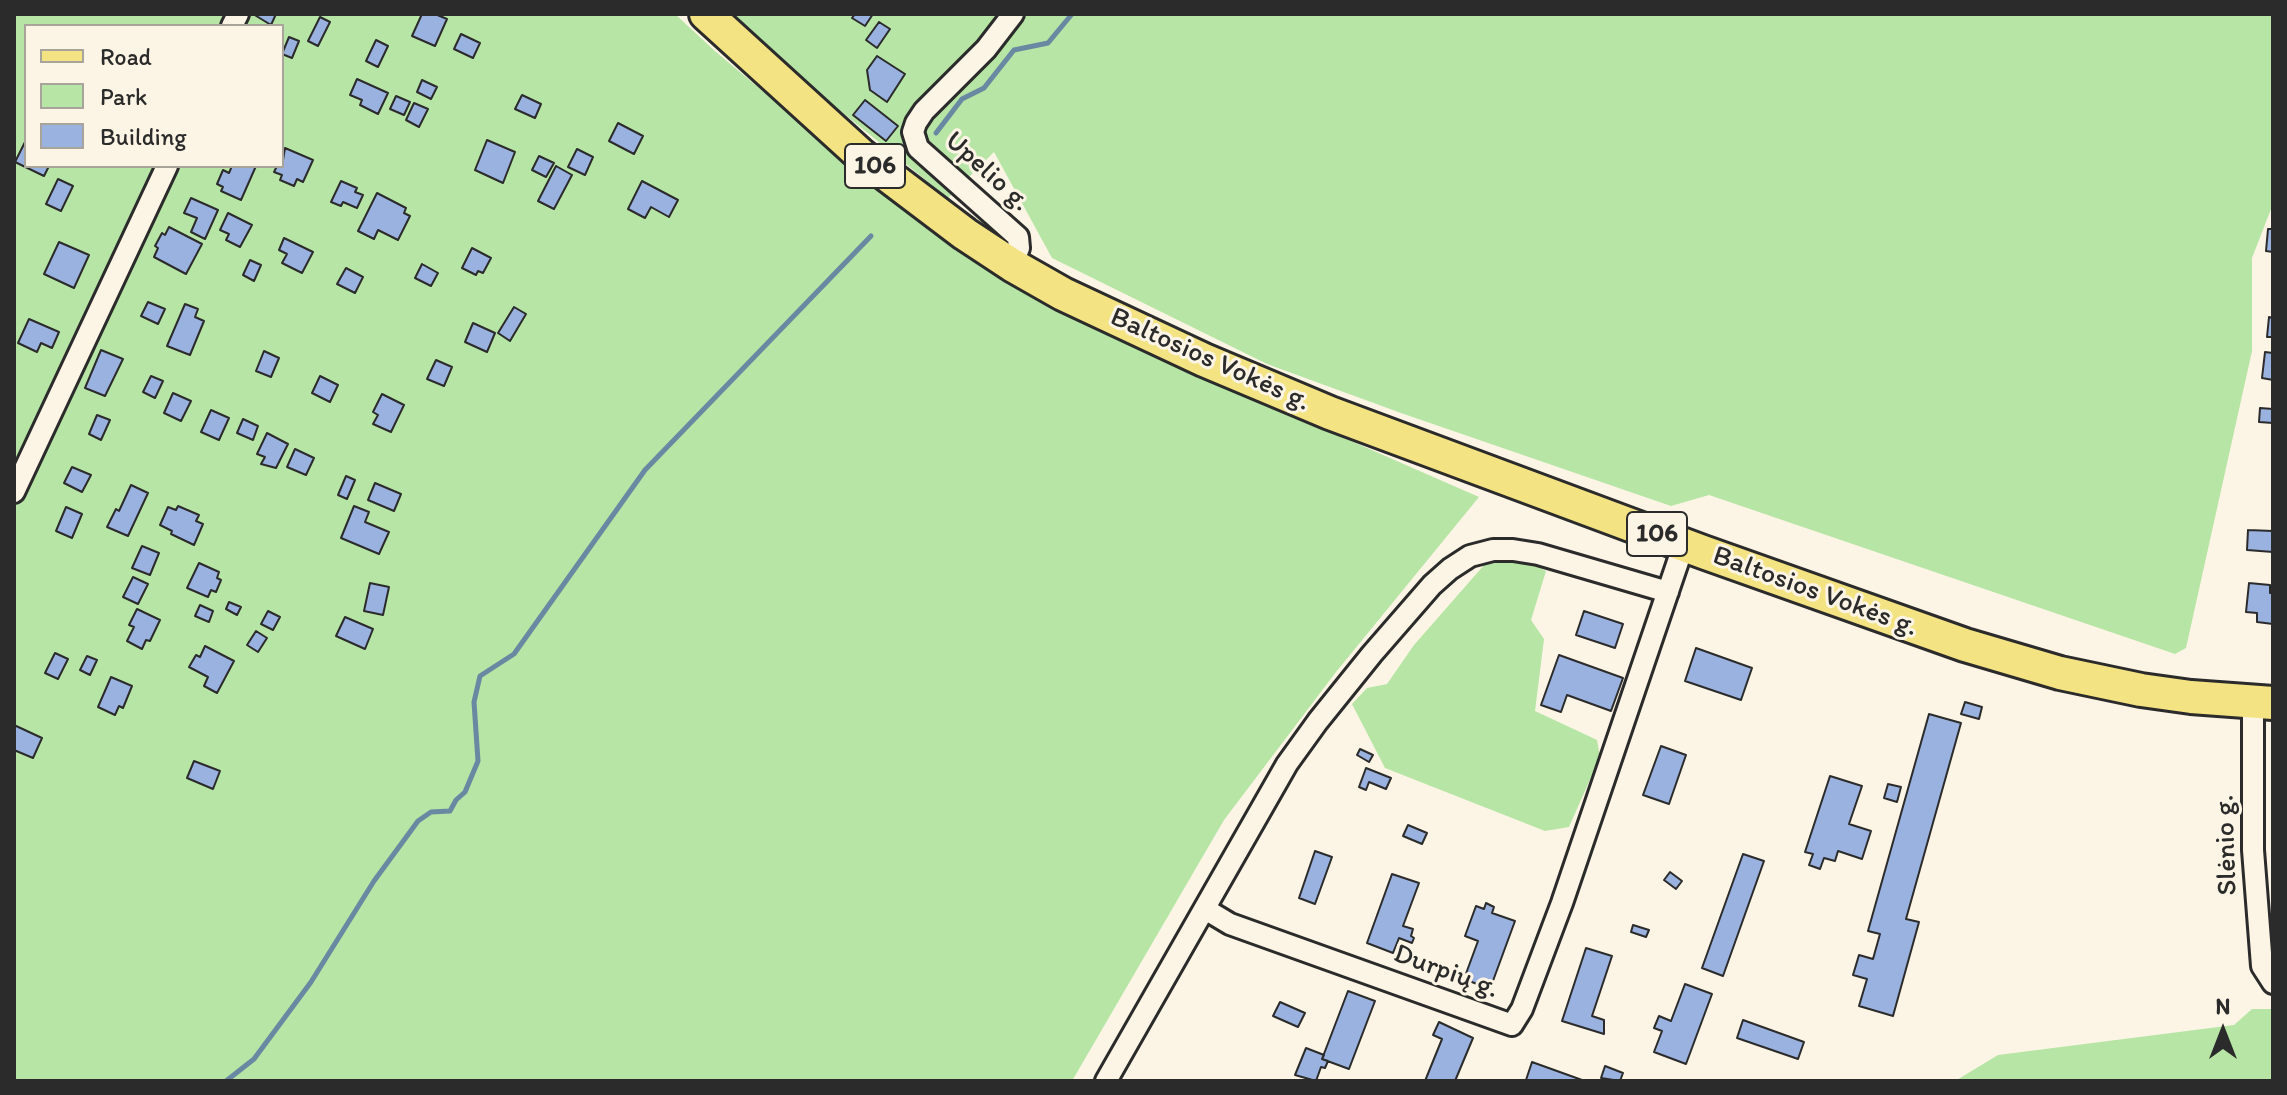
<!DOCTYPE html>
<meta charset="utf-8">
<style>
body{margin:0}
#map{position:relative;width:2287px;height:1095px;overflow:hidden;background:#fcf5e5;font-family:Itim,sans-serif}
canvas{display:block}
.frame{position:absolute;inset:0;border:16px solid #2b2b2b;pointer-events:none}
.legend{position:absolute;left:24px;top:24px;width:260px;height:144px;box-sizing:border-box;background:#fcf5e5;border:2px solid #a8a49b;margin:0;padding:10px 14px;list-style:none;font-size:24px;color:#2b2b2b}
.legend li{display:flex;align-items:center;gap:16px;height:40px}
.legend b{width:40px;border:2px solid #a8a49b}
.north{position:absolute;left:2183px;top:991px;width:80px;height:80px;-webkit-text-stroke:6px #fcf5e5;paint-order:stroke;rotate:0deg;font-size:22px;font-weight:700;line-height:32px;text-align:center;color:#2b2b2b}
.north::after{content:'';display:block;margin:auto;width:28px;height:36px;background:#2b2b2b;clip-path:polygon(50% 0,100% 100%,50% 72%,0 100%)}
</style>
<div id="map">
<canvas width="2287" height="1095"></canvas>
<div class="frame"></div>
<ul class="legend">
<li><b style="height:10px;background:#f4e382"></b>Road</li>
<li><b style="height:22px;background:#b6e5a5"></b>Park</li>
<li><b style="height:22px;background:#9ab2df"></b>Building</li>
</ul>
<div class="north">N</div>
</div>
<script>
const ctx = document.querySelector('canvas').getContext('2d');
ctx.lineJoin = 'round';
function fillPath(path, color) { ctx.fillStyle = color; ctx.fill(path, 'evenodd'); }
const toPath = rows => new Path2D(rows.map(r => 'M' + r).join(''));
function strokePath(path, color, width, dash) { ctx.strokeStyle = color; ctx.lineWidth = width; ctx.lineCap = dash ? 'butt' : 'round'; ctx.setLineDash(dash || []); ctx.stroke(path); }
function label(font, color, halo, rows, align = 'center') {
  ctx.font = font + ' Itim,sans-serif'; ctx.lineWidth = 6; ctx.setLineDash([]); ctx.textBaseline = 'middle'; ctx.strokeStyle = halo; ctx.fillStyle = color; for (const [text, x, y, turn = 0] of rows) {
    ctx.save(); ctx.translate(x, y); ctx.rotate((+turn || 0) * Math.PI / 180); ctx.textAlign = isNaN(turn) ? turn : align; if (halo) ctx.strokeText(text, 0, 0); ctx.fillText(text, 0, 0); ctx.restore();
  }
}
fillPath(toPath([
 [14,14,675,14,716,52,907,212,967,253,1164,359,1479,497,1336,672,1224,820,1072,1081,14,1081],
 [26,26,282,26,282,166,26,166],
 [734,14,2273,14,2273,204,2252,258,2252,351,2186,648,2175,654,1709,495,1671,506,1401,413,1267,364,1052,258,994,152,948,198,833,105],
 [1524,560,1546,571,1531,620,1544,639,1535,711,1597,740,1600,757,1569,827,1545,831,1385,768,1352,704,1367,688,1387,684,1414,645,1485,564],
 [2252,1009,2273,1009,2273,1081,1955,1081,1998,1055,2234,1025]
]), '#b6e5a5');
strokePath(toPath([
 [936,133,962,99,984,88,1014,50,1048,43,1072,14],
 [226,1081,254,1059,311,982,374,881,418,821,431,812,450,811,456,800,465,792,478,761,474,702,480,676,514,654,645,470,871,236]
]), '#6988a1', 5);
const building = toPath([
 [253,14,276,14,271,25,253,14],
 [422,14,435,14,447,19,435,46,412,36,422,14],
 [855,14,873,14,865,26,852,18,855,14],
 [320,17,330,22,318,46,308,41,320,17],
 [879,22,890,29,877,48,866,40,879,22],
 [461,34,480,43,473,58,454,49,461,34],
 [289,37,299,41,292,58,282,54,289,37],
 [376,40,388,46,378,67,366,61,376,40],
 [877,56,905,74,887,102,870,90,867,70,877,56],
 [357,79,388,93,378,114,360,105,362,100,350,95,357,79],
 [422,80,437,87,431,99,417,92,422,80],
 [522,95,541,104,535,118,515,109,522,95],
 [396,96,410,102,404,115,390,109,396,96],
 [865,100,898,126,886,141,853,115,865,100],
 [414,103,428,109,419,127,406,120,414,103],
 [618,123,643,136,634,154,609,141,618,123],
 [26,140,26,166,49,166,44,176,15,162,26,140],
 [487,140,515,152,503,183,475,170,487,140],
 [285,148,313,160,303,182,297,179,294,186,280,180,282,175,274,172,277,166,282,166,285,148],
 [577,149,593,157,585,175,568,167,577,149],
 [539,156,554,163,546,177,532,170,539,156],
 [232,166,256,166,241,200,221,191,223,187,217,184,223,170,229,173,232,166],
 [556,166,572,175,554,209,538,201,556,166],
 [58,179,73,186,61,211,46,204,58,179],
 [341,181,357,188,355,192,363,195,357,208,343,202,341,206,331,202,341,181],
 [642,181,678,200,669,217,651,207,645,218,628,209,642,181],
 [377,193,406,208,404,213,410,216,398,240,378,230,374,239,358,231,377,193],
 [191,198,218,210,205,239,191,232,197,218,184,213,191,198],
 [228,213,252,225,240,247,226,240,229,234,220,230,228,213],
 [169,227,202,244,186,274,154,257,158,248,155,246,162,233,165,235,169,227],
 [2268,229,2273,229,2273,252,2266,251,2268,229],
 [284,238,313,252,302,273,282,263,287,254,279,250,284,238],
 [59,242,89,255,74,288,44,274,59,242],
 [472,248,491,258,483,273,478,271,476,275,462,268,472,248],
 [250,260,261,265,254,281,243,275,250,260],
 [422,264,438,273,431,286,415,278,422,264],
 [346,268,363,277,355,293,337,284,346,268],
 [148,302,165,309,158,324,141,316,148,302],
 [185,304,198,309,195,317,204,321,190,355,167,346,185,304],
 [514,307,526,314,510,341,498,333,514,307],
 [2269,317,2273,318,2273,337,2267,337,2269,317],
 [29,319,59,332,52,348,41,343,37,352,18,343,29,319],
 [473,323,495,333,487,352,465,342,473,323],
 [101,350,123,359,105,396,85,388,101,350],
 [264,351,279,358,271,377,256,371,264,351],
 [2265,352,2273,353,2273,380,2262,378,2265,352],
 [436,360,452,367,444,386,427,379,436,360],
 [151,376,163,381,155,398,143,392,151,376],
 [320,376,338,385,330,402,312,393,320,376],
 [173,393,191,401,181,421,164,413,173,393],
 [382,394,404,405,391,432,373,424,378,415,373,412,382,394],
 [2260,408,2273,409,2273,423,2259,422,2260,408],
 [211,410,229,418,219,440,201,432,211,410],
 [97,415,110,420,101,440,89,434,97,415],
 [243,419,258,426,253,440,237,433,243,419],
 [267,433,288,444,276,468,261,464,265,457,257,454,267,433],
 [295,449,314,458,306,475,287,467,295,449],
 [72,467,91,475,82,492,64,483,72,467],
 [346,476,355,480,347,499,338,495,346,476],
 [375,483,401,494,394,511,368,500,375,483],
 [131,485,148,493,128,536,107,527,116,509,119,511,131,485],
 [178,506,199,515,196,521,203,524,194,545,171,534,172,531,160,525,168,507,176,510,178,506],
 [354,506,369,512,365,522,389,532,379,554,341,538,354,506],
 [66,507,82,514,72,538,56,531,66,507],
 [2248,530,2273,531,2273,552,2247,550,2248,530],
 [142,546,159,553,150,575,132,568,142,546],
 [199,563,219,572,217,578,221,580,216,592,211,590,208,597,187,588,199,563],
 [133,577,148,584,138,604,123,597,133,577],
 [370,583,389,587,383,615,364,611,370,583],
 [2249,583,2270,585,2270,593,2273,593,2273,624,2257,622,2257,613,2246,612,2249,583],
 [229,602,241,607,237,615,226,609,229,602],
 [200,605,213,611,209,622,195,616,200,605],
 [137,609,160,620,150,641,146,640,142,649,127,641,134,627,129,625,137,609],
 [268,611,280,617,273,630,261,624,268,611],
 [1584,611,1623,624,1615,648,1576,635,1584,611],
 [345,617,373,629,365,649,336,636,345,617],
 [256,631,267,638,258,652,247,645,256,631],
 [205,646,234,661,217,693,204,686,208,677,189,667,196,655,200,657,205,646],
 [1696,648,1752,668,1741,700,1685,681,1696,648],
 [55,653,68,659,58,679,45,673,55,653],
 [1559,655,1623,678,1611,711,1567,695,1561,712,1541,705,1559,655],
 [87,656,97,660,90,675,80,670,87,656],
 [111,677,132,686,123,708,119,706,115,715,98,707,111,677],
 [1965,702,1982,707,1979,719,1961,714,1965,702],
 [1929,714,1961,723,1906,919,1919,922,1893,1016,1859,1006,1867,979,1853,975,1859,955,1873,959,1880,934,1868,931,1929,714],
 [14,725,42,738,33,758,14,750,14,725],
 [1661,746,1686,755,1669,804,1643,795,1661,746],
 [1360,749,1373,755,1369,762,1357,755,1360,749],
 [194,761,220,771,213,789,187,778,194,761],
 [1366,768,1391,778,1386,789,1369,782,1366,790,1359,787,1366,768],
 [1830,776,1862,786,1849,824,1871,831,1862,859,1838,851,1835,861,1824,858,1820,869,1809,865,1813,854,1805,852,1830,776],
 [1888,784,1901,787,1897,802,1884,798,1888,784],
 [1408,825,1427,833,1422,844,1403,836,1408,825],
 [1315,851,1332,857,1315,904,1299,898,1315,851],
 [1743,854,1764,861,1723,976,1702,968,1743,854],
 [1670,872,1682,881,1676,889,1664,880,1670,872],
 [1392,874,1419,883,1403,926,1413,929,1411,936,1414,938,1412,943,1399,938,1393,953,1367,943,1392,874],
 [1486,903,1494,907,1492,913,1515,921,1490,989,1464,979,1478,941,1465,936,1476,906,1484,909,1486,903],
 [1633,925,1649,930,1646,937,1631,932,1633,925],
 [1586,948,1612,956,1592,1016,1604,1020,1604,1034,1562,1021,1586,948],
 [1685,984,1712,994,1686,1064,1654,1052,1662,1031,1654,1028,1659,1016,1671,1021,1685,984],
 [1348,991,1375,1001,1349,1069,1322,1059,1348,991],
 [1280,1002,1305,1013,1298,1027,1273,1016,1280,1002],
 [1743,1020,1804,1042,1798,1059,1737,1038,1743,1020],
 [1439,1022,1473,1038,1455,1081,1425,1081,1442,1039,1433,1035,1439,1022],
 [1306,1048,1324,1055,1322,1059,1328,1061,1325,1068,1321,1067,1316,1081,1295,1075,1306,1048],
 [1532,1062,1582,1080,1582,1081,1526,1080,1532,1062],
 [1605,1066,1623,1073,1620,1081,1601,1078,1605,1066]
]);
fillPath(building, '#9ab2df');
strokePath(building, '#2b2b2b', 2);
const street = toPath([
 [232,26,238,14],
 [1012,265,1019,248,1018,237,918,148,913,132,916,123,924,111,986,49,1013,14],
 [14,492,167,166],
 [2253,702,2253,850,2262,966,2273,983],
 [1205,909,1230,924,1512,1025,1522,1009,1562,903,1684,544],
 [1106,1081,1287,764,1318,721,1372,654,1432,585,1450,569,1470,556,1493,550,1513,550,1538,554,1668,592]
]);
const primary = toPath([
 [706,14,862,156,965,234,1012,265,1063,294,1204,360,1330,413,1703,552,1965,645,2060,673,2141,690,2191,697,2273,703]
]);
strokePath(street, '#2b2b2b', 26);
strokePath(primary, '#2b2b2b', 38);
strokePath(street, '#fcf5e5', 20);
strokePath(primary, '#f4e382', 32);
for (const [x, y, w] of [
 [875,166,60],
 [1657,534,60]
]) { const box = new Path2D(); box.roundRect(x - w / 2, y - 22, w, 44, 6); ctx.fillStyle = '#fcf5e5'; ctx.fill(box); strokePath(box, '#2b2b2b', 2); }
label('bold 26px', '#2b2b2b', null, [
 ["106",875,166],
 ["106",1657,534]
]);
label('28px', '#2b2b2b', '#fcf5e5', [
 ["Upelio g.",987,172,42],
 ["Baltosios Vokės g.",1210,360,24],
 ["Baltosios Vokės g.",1815,592,20],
 ["Slėnio g.",2227,845,-92],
 ["Durpių g.",1446,972,20]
]);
</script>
